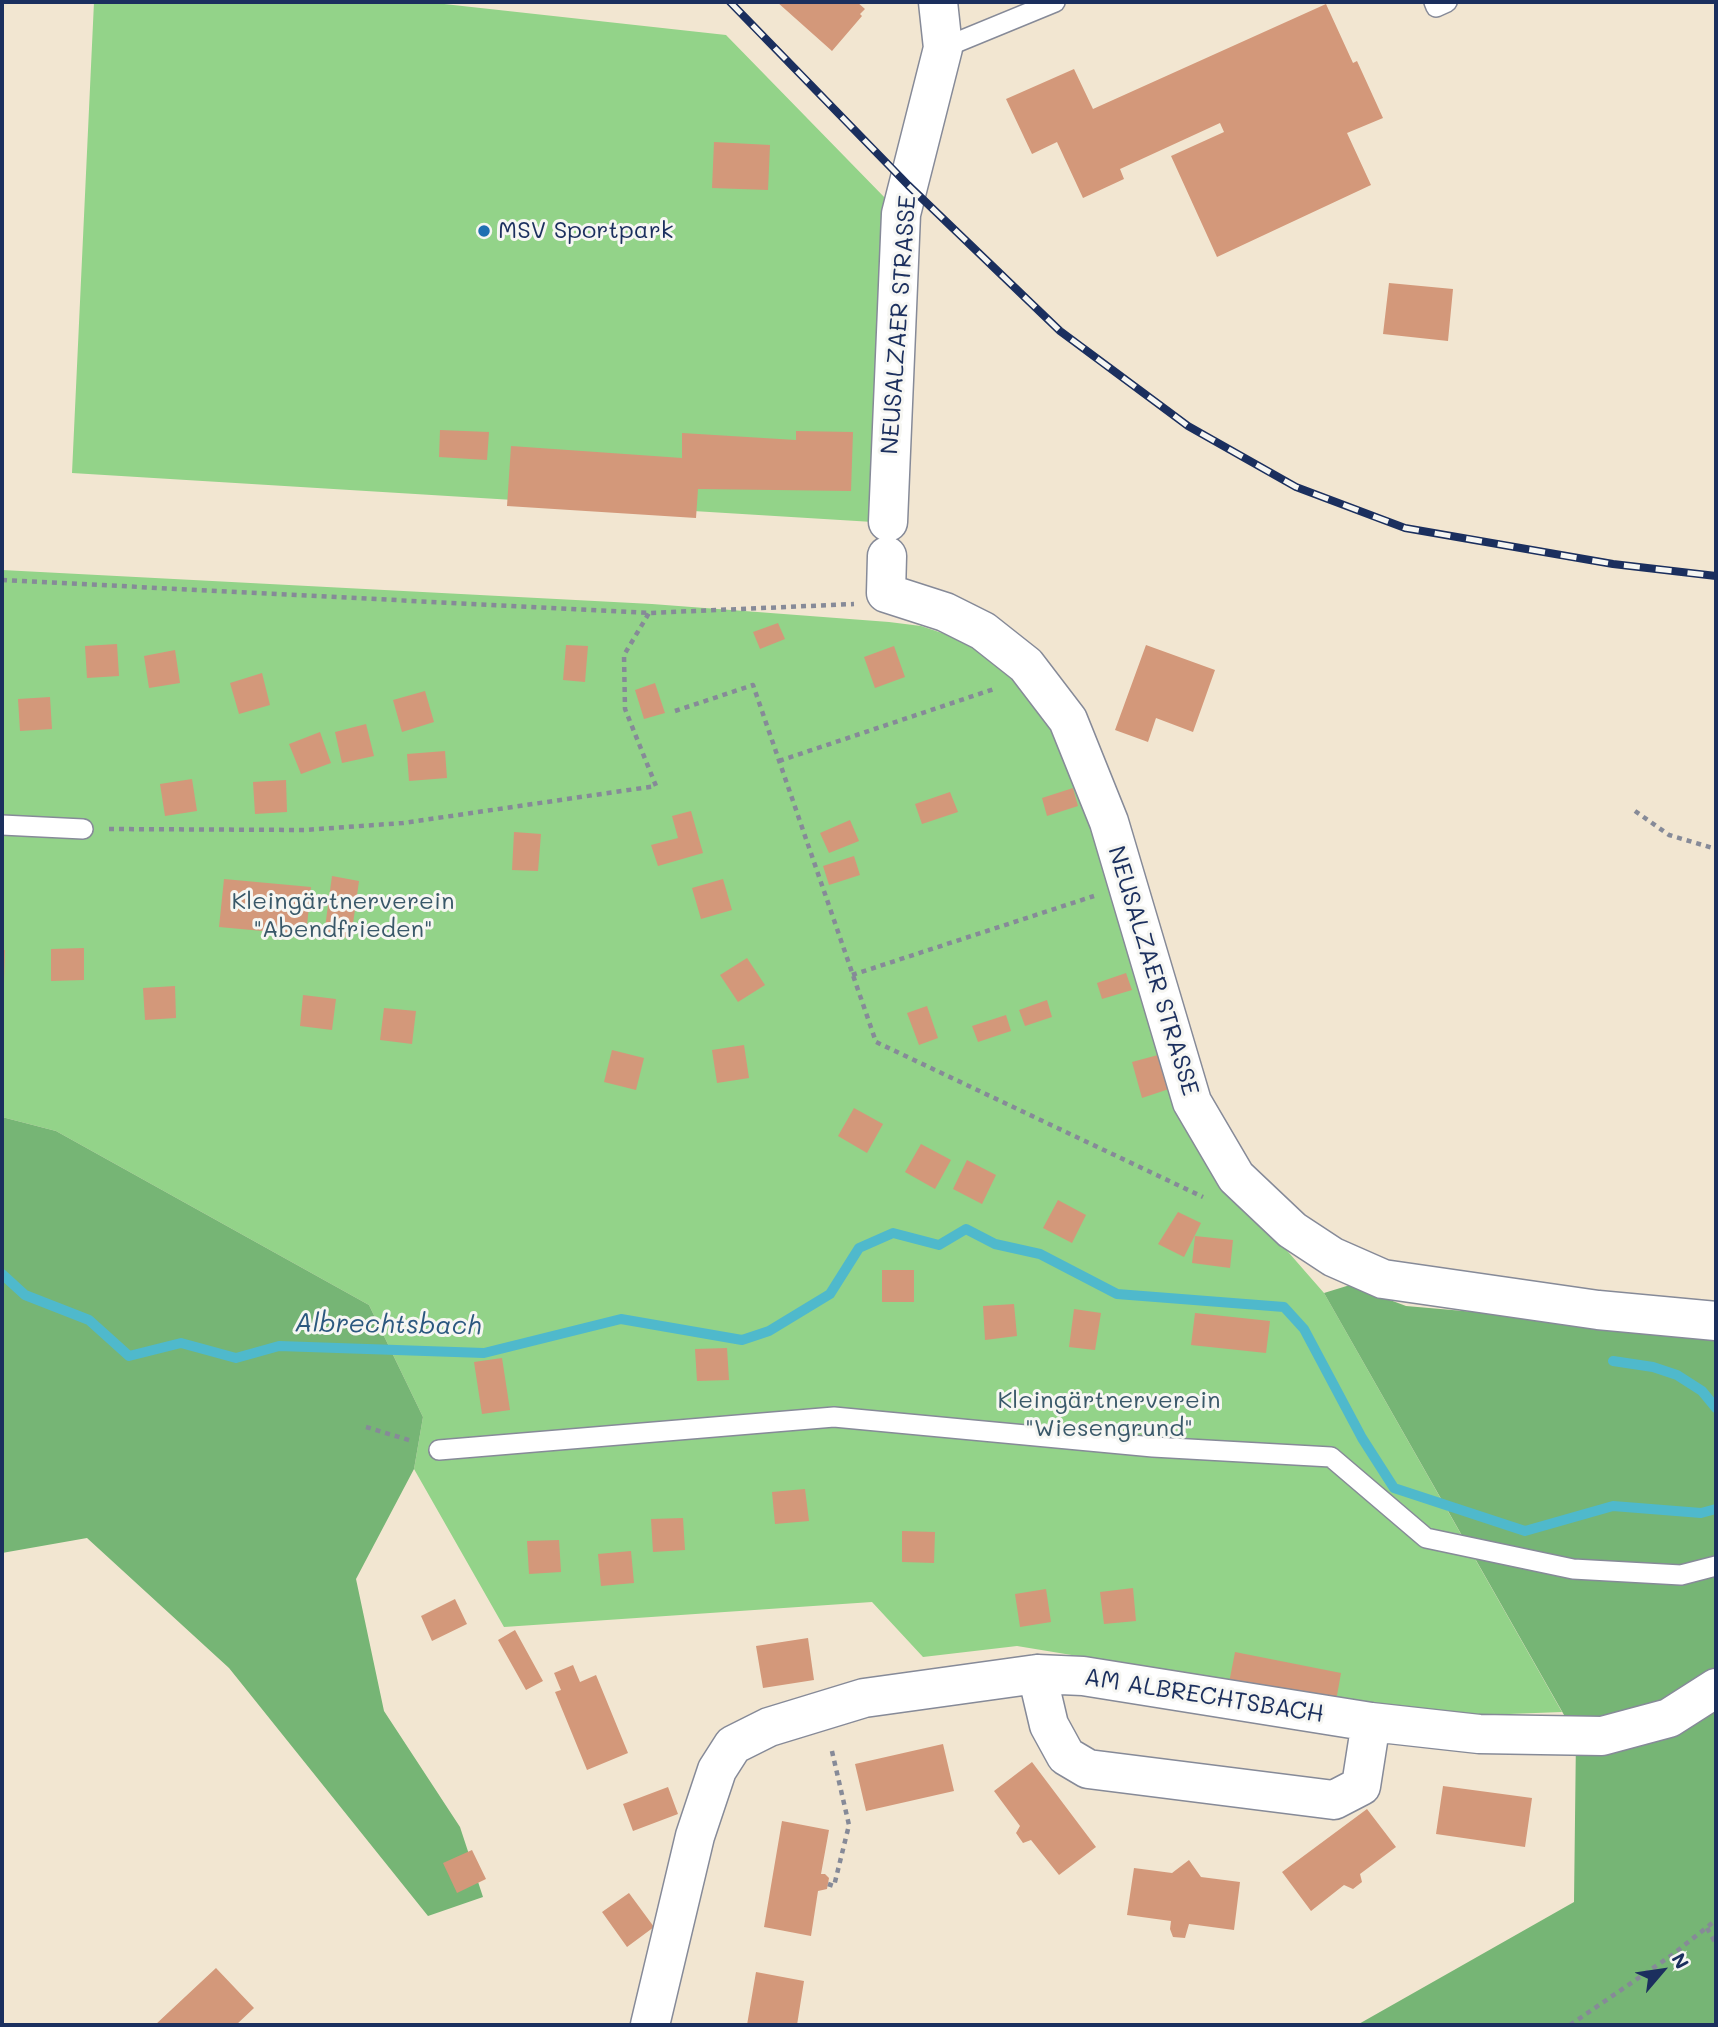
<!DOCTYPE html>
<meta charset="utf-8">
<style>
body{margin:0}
#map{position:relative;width:1718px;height:2027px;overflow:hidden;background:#f2e6d1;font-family:Mali,sans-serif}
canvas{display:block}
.frame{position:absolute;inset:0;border:4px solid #1b2f5e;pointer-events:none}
.north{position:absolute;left:1627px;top:1936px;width:70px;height:70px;-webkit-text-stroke:5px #f6f6f2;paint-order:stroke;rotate:61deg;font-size:19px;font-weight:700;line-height:28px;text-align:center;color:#1b2f5e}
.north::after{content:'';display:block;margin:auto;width:24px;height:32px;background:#1b2f5e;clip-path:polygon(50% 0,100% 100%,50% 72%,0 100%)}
</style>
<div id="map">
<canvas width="1718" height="2027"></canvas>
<div class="frame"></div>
<div class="north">N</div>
</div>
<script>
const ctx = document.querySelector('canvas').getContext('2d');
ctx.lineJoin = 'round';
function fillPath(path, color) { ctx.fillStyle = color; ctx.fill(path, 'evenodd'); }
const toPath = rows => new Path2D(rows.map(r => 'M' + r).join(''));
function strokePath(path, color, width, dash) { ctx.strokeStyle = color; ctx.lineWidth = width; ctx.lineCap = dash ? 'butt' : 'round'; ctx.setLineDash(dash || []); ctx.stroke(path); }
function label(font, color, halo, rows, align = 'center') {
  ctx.font = font + ' Mali,sans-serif'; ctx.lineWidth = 6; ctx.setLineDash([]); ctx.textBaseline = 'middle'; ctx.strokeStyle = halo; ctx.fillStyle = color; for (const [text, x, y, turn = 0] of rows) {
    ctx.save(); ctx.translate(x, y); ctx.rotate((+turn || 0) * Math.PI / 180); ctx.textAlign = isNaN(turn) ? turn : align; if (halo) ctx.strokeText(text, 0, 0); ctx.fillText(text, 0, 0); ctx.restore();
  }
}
fillPath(toPath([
 [94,2,426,2,726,35,887,200,873,522,72,473],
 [2,570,652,604,889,622,921,626,960,639,998,665,1030,692,1056,726,1227,1182,1324,1293,1562,1712,1483,1715,1369,1704,1017,1646,923,1657,872,1602,504,1627,414,1469,423,1417,369,1305,56,1131,2,1117]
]), '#93d389');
fillPath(toPath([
 [2,1117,56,1131,369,1305,423,1417,414,1469,356,1579,384,1711,460,1827,483,1897,428,1916,229,1668,87,1538,2,1553],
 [1350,1285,1406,1306,1716,1333,1716,2025,1357,2025,1574,1902,1576,1736,1324,1293]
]), '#76b575');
strokePath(toPath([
 [2,1274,25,1295,89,1320,129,1356,181,1343,236,1358,279,1346,484,1353,621,1319,742,1340,769,1331,830,1294,859,1248,893,1233,939,1245,966,1229,995,1244,1040,1254,1117,1294,1284,1307,1304,1329,1362,1438,1394,1488,1525,1531,1613,1506,1701,1513,1716,1509],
 [1613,1361,1653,1367,1677,1375,1702,1391,1716,1408]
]), '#4fb9cc', 10);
fillPath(toPath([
 [777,2,857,2,865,9,860,14,862,16,832,51],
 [1326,4,1353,63,1357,61,1383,118,1347,133,1371,185,1217,257,1171,156,1224,132,1220,123,1120,169,1124,179,1083,198,1057,142,1032,154,1006,99,1074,69,1093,109],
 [714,142,770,145,768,190,712,188],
 [1389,283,1453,289,1448,341,1383,334],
 [440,430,489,432,487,460,439,457],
 [796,431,853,432,851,491,698,489,696,518,507,506,511,446,682,458,682,433,796,440],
 [778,623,785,639,760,649,753,632],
 [117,644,119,676,87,678,85,646],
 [566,645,588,646,585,682,563,680],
 [1146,645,1215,670,1193,732,1156,718,1148,742,1115,730],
 [894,646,905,677,875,688,864,657],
 [175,650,180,683,149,688,144,656],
 [262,673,270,705,239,714,230,683],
 [655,683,665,713,644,719,635,690],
 [425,691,434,722,402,732,393,700],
 [50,697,52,729,20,731,18,699],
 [366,724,374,756,342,763,335,732],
 [320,732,331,763,301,774,289,744],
 [445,751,447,778,409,781,407,754],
 [192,779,197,811,165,816,160,784],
 [286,780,287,812,255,814,253,782],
 [1073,788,1078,806,1047,816,1042,798],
 [950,792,958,812,922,824,915,804],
 [691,811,703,853,658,866,651,845,678,838,672,816],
 [850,820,859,841,829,853,820,833],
 [514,832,541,834,538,871,512,870],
 [854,856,860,875,829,885,823,866],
 [332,876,359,881,351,938,324,935],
 [224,879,311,887,306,935,219,927],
 [723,879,732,910,701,919,692,888],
 [84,948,84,980,51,981,51,949],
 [2,950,5,950,4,983,2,983],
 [747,958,765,985,738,1002,720,975],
 [1126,973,1132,990,1102,999,1097,983],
 [175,986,176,1018,145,1020,143,988],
 [303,995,336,999,332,1030,300,1026],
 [1047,1000,1052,1017,1025,1026,1019,1010],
 [927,1006,938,1038,919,1045,907,1013],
 [384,1008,416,1011,412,1044,380,1040],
 [1006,1015,1011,1031,978,1042,972,1026],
 [744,1045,749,1078,717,1083,712,1050],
 [612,1050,644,1058,636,1090,604,1082],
 [1158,1055,1169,1089,1142,1098,1132,1062],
 [854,1108,883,1124,867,1153,838,1136],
 [921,1144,951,1160,935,1189,905,1172],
 [967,1160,996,1175,982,1204,953,1189],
 [1058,1200,1086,1215,1072,1243,1043,1228],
 [1178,1212,1201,1223,1184,1257,1158,1244],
 [1195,1236,1233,1240,1230,1268,1192,1263],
 [882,1270,914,1270,914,1302,882,1302],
 [1014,1304,1017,1336,985,1340,983,1306],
 [1074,1309,1101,1313,1095,1350,1069,1347],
 [1195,1313,1270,1321,1266,1353,1191,1345],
 [727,1348,729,1380,697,1381,695,1349],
 [502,1358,510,1410,482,1414,474,1362],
 [805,1489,809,1521,775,1524,772,1492],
 [683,1518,685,1550,653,1552,651,1519],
 [902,1531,935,1532,934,1563,902,1562],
 [559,1540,561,1572,529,1574,527,1541],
 [631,1551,634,1583,601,1586,598,1554],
 [1133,1588,1136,1621,1104,1624,1100,1592],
 [1046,1589,1051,1622,1020,1627,1015,1594],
 [455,1599,467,1624,432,1641,421,1616],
 [515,1630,543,1681,526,1690,498,1640],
 [808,1638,814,1680,763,1688,756,1646],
 [1235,1652,1341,1673,1336,1701,1229,1683],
 [573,1665,580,1682,596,1675,628,1753,587,1770,555,1692,561,1690,554,1673],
 [943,1744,954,1791,866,1811,855,1764],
 [1032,1762,1096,1847,1059,1875,1031,1840,1023,1843,1016,1833,1020,1826,994,1791],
 [1443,1786,1532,1798,1525,1847,1436,1834],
 [668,1787,678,1814,633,1831,623,1804],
 [1367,1809,1396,1847,1360,1874,1362,1882,1353,1889,1344,1885,1311,1911,1282,1872],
 [782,1821,829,1830,821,1874,825,1874,829,1878,827,1889,818,1891,811,1936,764,1927],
 [472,1850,486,1879,457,1893,443,1863],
 [1189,1860,1201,1877,1240,1882,1234,1930,1189,1924,1185,1938,1173,1937,1170,1929,1171,1921,1127,1915,1134,1868,1172,1873],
 [629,1893,654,1927,627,1947,602,1912],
 [216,1968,254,2008,236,2025,155,2025],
 [756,1972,804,1981,797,2025,747,2025]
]), '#d3987a');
const lane = toPath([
 [1434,2,1436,7,1447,2],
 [943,48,1055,2],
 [2,825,83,829],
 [439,1450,834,1417,1153,1447,1331,1457,1426,1538,1573,1569,1681,1575,1716,1566]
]);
const street = toPath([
 [888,522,901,214,943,48,938,2],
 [887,556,886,593,945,612,983,631,1026,665,1068,720,1109,822,1192,1102,1236,1177,1292,1230,1333,1257,1383,1279,1598,1310,1716,1321],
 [1037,1674,1049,1725,1066,1756,1088,1769,1334,1800,1361,1786,1371,1722],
 [650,2025,695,1836,717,1770,733,1745,769,1727,864,1698,1037,1674,1083,1676,1371,1722,1479,1734,1602,1736,1669,1718,1716,1688]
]);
strokePath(lane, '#868a98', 22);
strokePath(street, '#868a98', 41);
strokePath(toPath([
 [2,580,649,613,854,604],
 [675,711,753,685,876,1042,1203,1197],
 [779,761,994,689],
 [1635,811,1669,835,1716,849],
 [109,829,304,830,403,823,656,786,625,709,624,655,649,613],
 [852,975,1094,896],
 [366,1427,412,1441],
 [828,1884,834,1886,849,1825,831,1747],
 [1707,1928,1716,1944],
 [1570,2025,1672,1955,1716,1920]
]), '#868a98', 4.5, [5, 5]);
strokePath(lane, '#fff', 19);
strokePath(street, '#fff', 38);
const rail = toPath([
 [730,2,908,185,1060,331,1188,426,1296,487,1405,528,1613,564,1716,576]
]);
strokePath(rail, '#1b2f5e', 8);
strokePath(rail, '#f6f6f2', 5, [16]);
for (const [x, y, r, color] of [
 [484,231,7,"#1f6fb2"]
]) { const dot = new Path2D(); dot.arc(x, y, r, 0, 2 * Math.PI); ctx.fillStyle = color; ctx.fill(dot); strokePath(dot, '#f6f6f2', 2.5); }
label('24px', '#1b2f5e', '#f6f6f2', [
 ["MSV Sportpark",498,231]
], 'left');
label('24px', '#1b2f5e', '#f6f6f2', [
 ["NEUSALZAER STRASSE",899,325,-86],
 ["NEUSALZAER STRASSE",1153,971,73],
 ["AM ALBRECHTSBACH",1204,1696,9]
]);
label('24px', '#395869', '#f6f6f2', [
 ["Kleingärtnerverein",343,902],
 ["\"Abendfrieden\"",343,930],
 ["Kleingärtnerverein",1109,1401],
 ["\"Wiesengrund\"",1109,1429]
]);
label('italic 26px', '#2b587f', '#f6f6f2', [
 ["Albrechtsbach",388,1325,1]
]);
</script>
